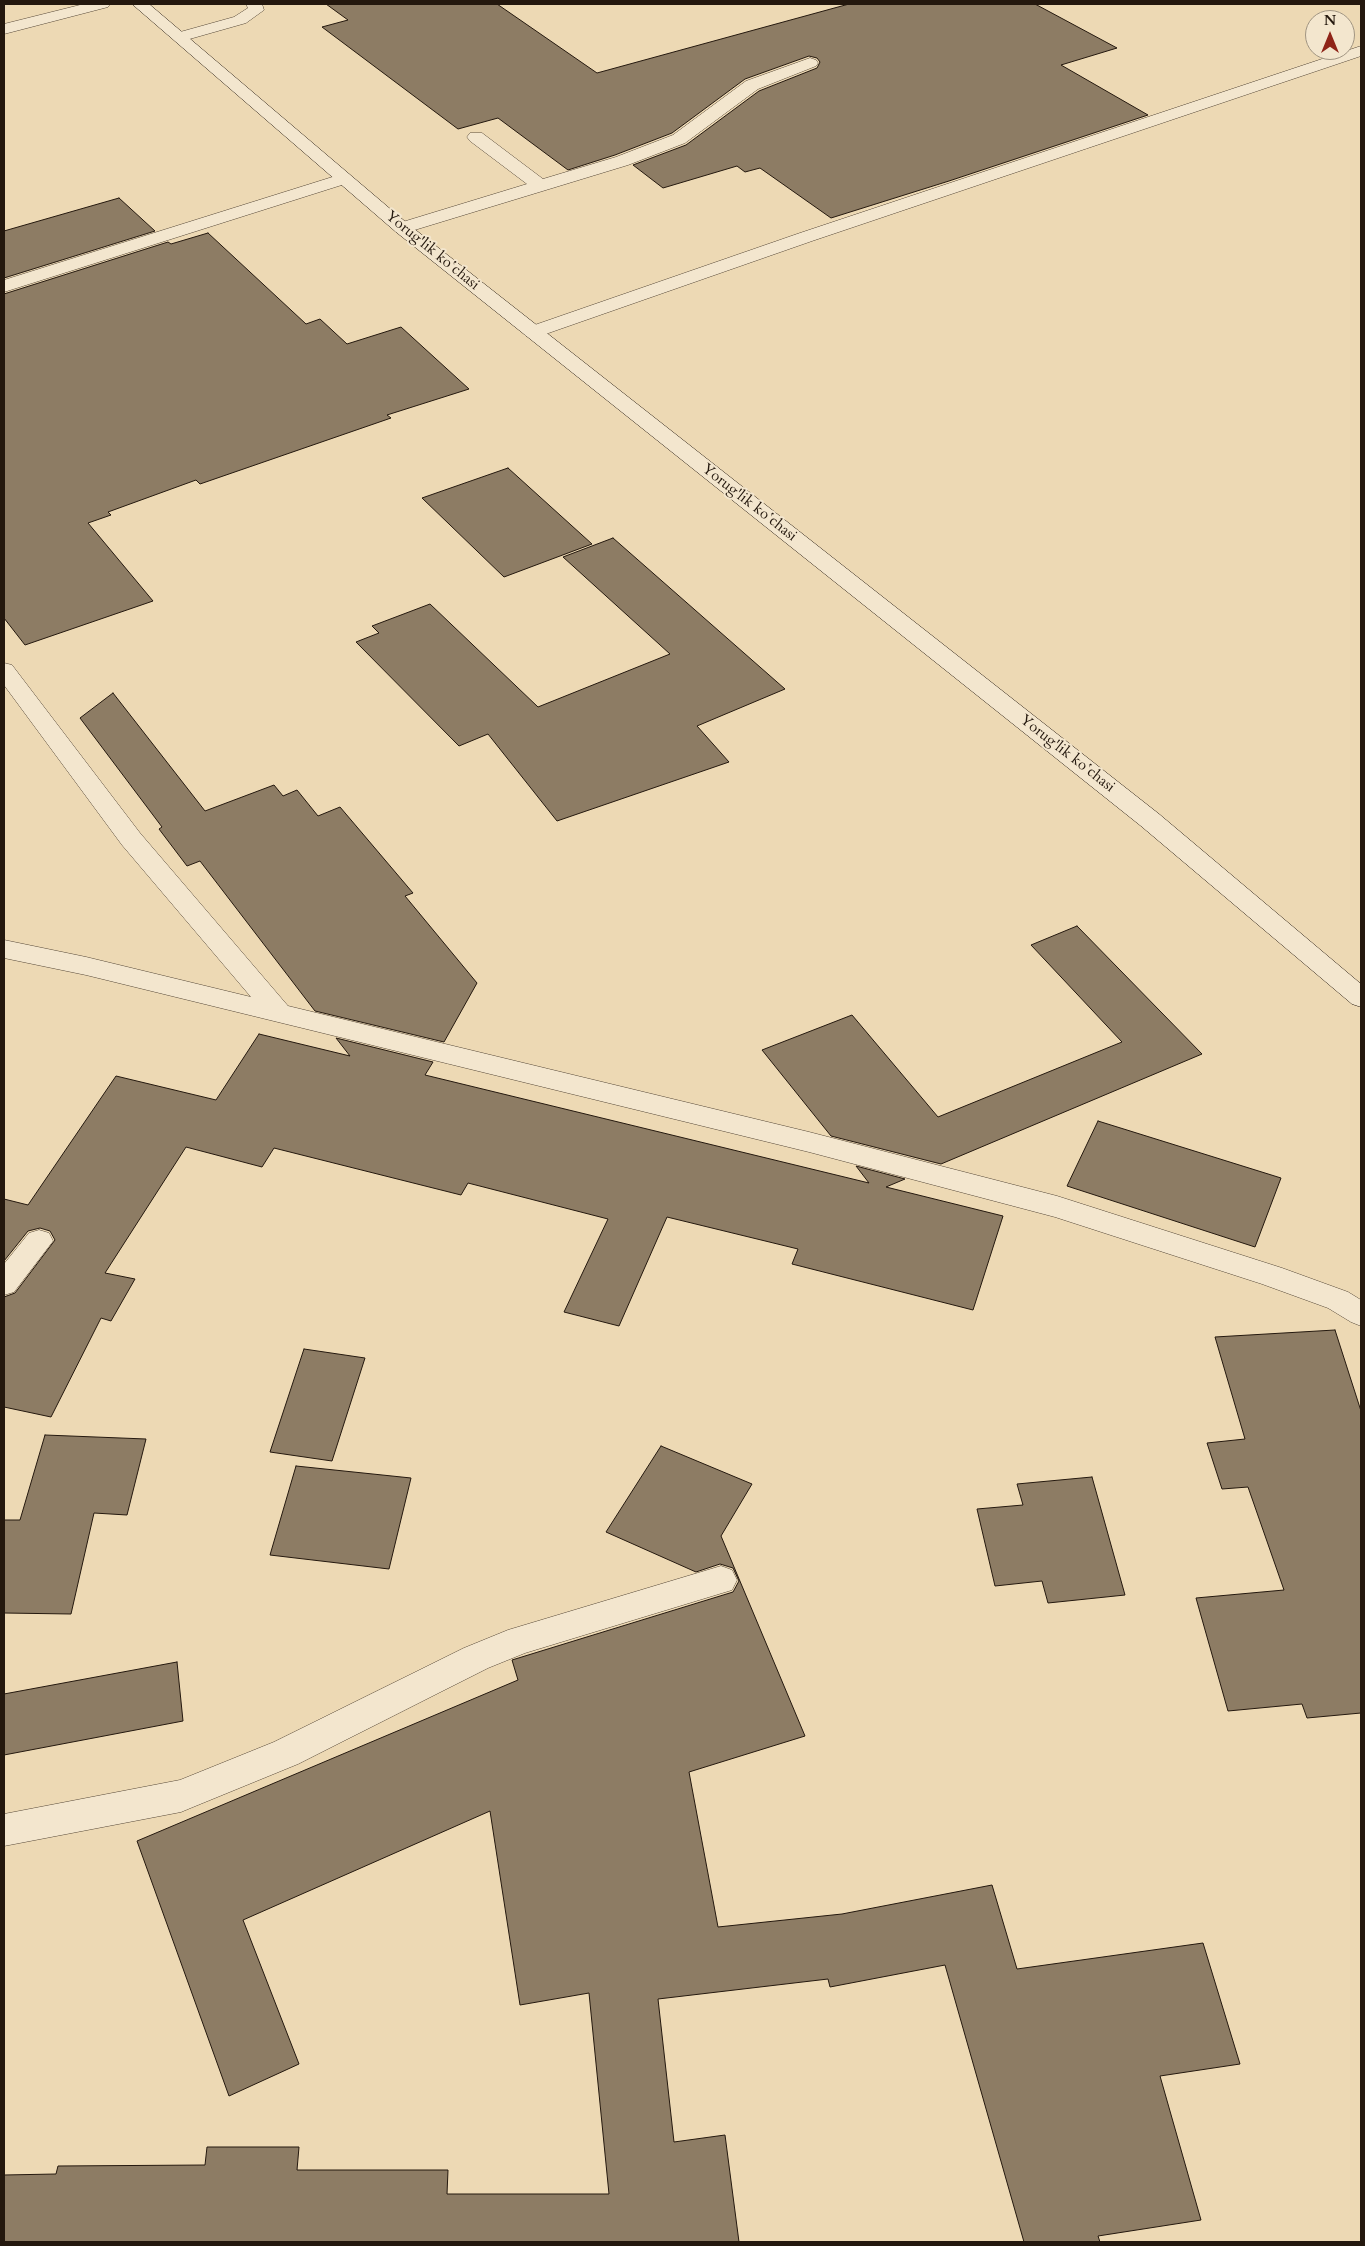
<!DOCTYPE html>
<meta charset="utf-8">
<style>
body{margin:0}
#map{position:relative;width:1365px;height:2246px;overflow:hidden;background:#edd9b4;font-family:Cardo,serif}
canvas{display:block}
.frame{position:absolute;inset:0;border:5px solid #24180e;pointer-events:none}
.north{position:absolute;left:1305px;top:10px;width:50px;height:50px;box-sizing:border-box;background:#f3e6ce;border:1px solid #a09481;border-radius:50%;rotate:0deg;font-size:14px;font-weight:700;line-height:20px;text-align:center;color:#24180e}
.north::after{content:'';display:block;margin:auto;width:18px;height:22px;background:#8f2418;clip-path:polygon(50% 0,100% 100%,50% 72%,0 100%)}
</style>
<div id="map">
<canvas width="1365" height="2246"></canvas>
<div class="frame"></div>
<div class="north">N</div>
</div>
<script>
const ctx = document.querySelector('canvas').getContext('2d');
ctx.lineJoin = 'round';
function fillPath(path, color) { ctx.fillStyle = color; ctx.fill(path, 'evenodd'); }
const toPath = rows => new Path2D(rows.map(r => 'M' + r).join(''));
function strokePath(path, color, width, dash) { ctx.strokeStyle = color; ctx.lineWidth = width; ctx.lineCap = dash ? 'butt' : 'round'; ctx.setLineDash(dash || []); ctx.stroke(path); }
function label(font, color, halo, rows, align = 'center') {
  ctx.font = font + ' Cardo,serif'; ctx.lineWidth = 4; ctx.setLineDash([]); ctx.textBaseline = 'middle'; ctx.strokeStyle = halo; ctx.fillStyle = color; for (const [text, x, y, turn = 0] of rows) {
    ctx.save(); ctx.translate(x, y); ctx.rotate((+turn || 0) * Math.PI / 180); ctx.textAlign = isNaN(turn) ? turn : align; if (halo) ctx.strokeText(text, 0, 0); ctx.fillText(text, 0, 0); ctx.restore();
  }
}
const building = toPath([
 [326,4,497,4,597,73,849,4,1035,4,1117,48,1061,65,1148,115,949,181,831,218,760,168,745,172,737,166,663,188,633,165,686,145,759,91,817,68,820,62,817,58,809,56,745,79,672,133,615,155,568,170,498,118,458,129,322,27,348,20,326,4],
 [119,198,155,231,4,278,4,231,119,198],
 [208,233,306,324,320,319,347,344,401,327,469,389,387,415,391,418,200,484,196,480,108,512,111,515,88,523,153,601,25,645,4,618,4,294,168,242,171,244,208,233],
 [508,468,592,544,504,577,422,498,508,468],
 [613,538,785,689,697,726,729,762,557,821,488,734,459,746,356,642,379,633,372,626,430,604,538,707,670,654,563,557,613,538],
 [113,693,205,811,274,785,283,796,297,790,318,816,340,807,413,893,405,896,477,983,444,1042,315,1011,200,861,187,866,159,829,162,827,80,718,113,693],
 [1077,926,1202,1054,941,1164,831,1136,762,1050,852,1015,938,1117,1122,1042,1031,945,1077,926],
 [259,1034,350,1056,336,1038,433,1062,425,1075,869,1183,856,1166,905,1179,886,1187,1003,1216,973,1310,792,1264,798,1249,667,1217,619,1326,564,1312,608,1219,468,1183,461,1195,274,1148,262,1167,186,1147,105,1273,135,1279,111,1321,101,1318,51,1417,4,1407,4,1297,15,1293,55,1240,50,1231,40,1228,28,1231,4,1261,4,1199,28,1205,116,1076,216,1100,259,1034],
 [1098,1121,1281,1178,1255,1247,1067,1186,1098,1121],
 [1335,1330,1361,1411,1361,1713,1307,1718,1302,1704,1228,1711,1196,1598,1284,1590,1248,1487,1222,1489,1207,1443,1245,1439,1215,1337,1335,1330],
 [304,1349,365,1358,332,1461,270,1452,304,1349],
 [45,1435,146,1439,127,1515,94,1513,71,1614,4,1613,4,1520,20,1520,45,1435],
 [661,1446,752,1484,721,1536,805,1736,689,1772,718,1927,842,1914,992,1885,1017,1969,1203,1943,1240,2064,1160,2076,1201,2220,1098,2236,1100,2242,1024,2242,945,1965,830,1987,828,1979,658,1999,674,2142,725,2135,739,2242,4,2242,4,2175,56,2174,58,2166,205,2165,207,2147,299,2147,297,2170,448,2170,447,2194,609,2194,589,1993,520,2005,490,1811,243,1920,299,2064,229,2096,137,1841,518,1680,512,1660,733,1592,739,1581,733,1568,720,1564,696,1572,606,1532,661,1446],
 [296,1466,411,1478,389,1569,270,1555,296,1466],
 [1092,1477,1125,1595,1048,1603,1042,1581,995,1586,977,1509,1023,1505,1017,1484,1092,1477],
 [177,1662,183,1721,4,1755,4,1694,177,1662]
]);
fillPath(building, '#8d7c64');
strokePath(building, '#24180e', 1);
const service = toPath([
 [246,4,262,4,264,10,246,23,179,42,171,37,173,34,234,17,248,8,246,4],
 [1361,46,1361,56,812,241,540,336,533,338,526,336,523,332,526,328,800,233,1361,46],
 [810,58,816,60,818,63,816,66,758,89,685,143,628,165,408,232,396,232,393,228,396,224,527,184,470,141,467,137,470,133,482,133,543,179,616,157,673,135,746,81,810,58],
 [721,1566,732,1570,737,1580,732,1590,525,1653,488,1668,298,1764,193,1807,181,1812,4,1846,4,1814,180,1780,274,1742,464,1648,508,1630,721,1566]
]);
const minor = toPath([
 [84,4,110,4,108,7,4,34,4,24,84,4],
 [342,174,348,175,351,179,348,183,4,292,4,280,342,174],
 [4,663,12,665,140,833,288,1006,809,1132,1057,1196,1282,1268,1348,1292,1361,1300,1361,1326,1351,1322,1328,1308,1262,1284,1055,1217,809,1152,86,975,4,958,4,940,86,957,251,997,122,845,4,685,4,663],
 [39,1230,49,1233,53,1241,14,1292,4,1295,4,1264,29,1233,39,1230]
]);
const secondary = toPath([
 [132,4,149,4,408,224,1159,814,1361,984,1361,1007,1352,1004,1141,826,396,232,132,4]
]);
strokePath(service, '#564838', 1);
strokePath(minor, '#564838', 1);
strokePath(secondary, '#24180e', 1);
fillPath(service, '#f3e6ce');
fillPath(minor, '#f3e6ce');
fillPath(secondary, '#f3e6ce');
label('15px', '#24180e', '#f3e6ce', [
 ["Yorug'lik koʻchasi",432,251,39],
 ["Yorug'lik koʻchasi",749,503,38],
 ["Yorug'lik koʻchasi",1067,754,38]
]);
</script>
